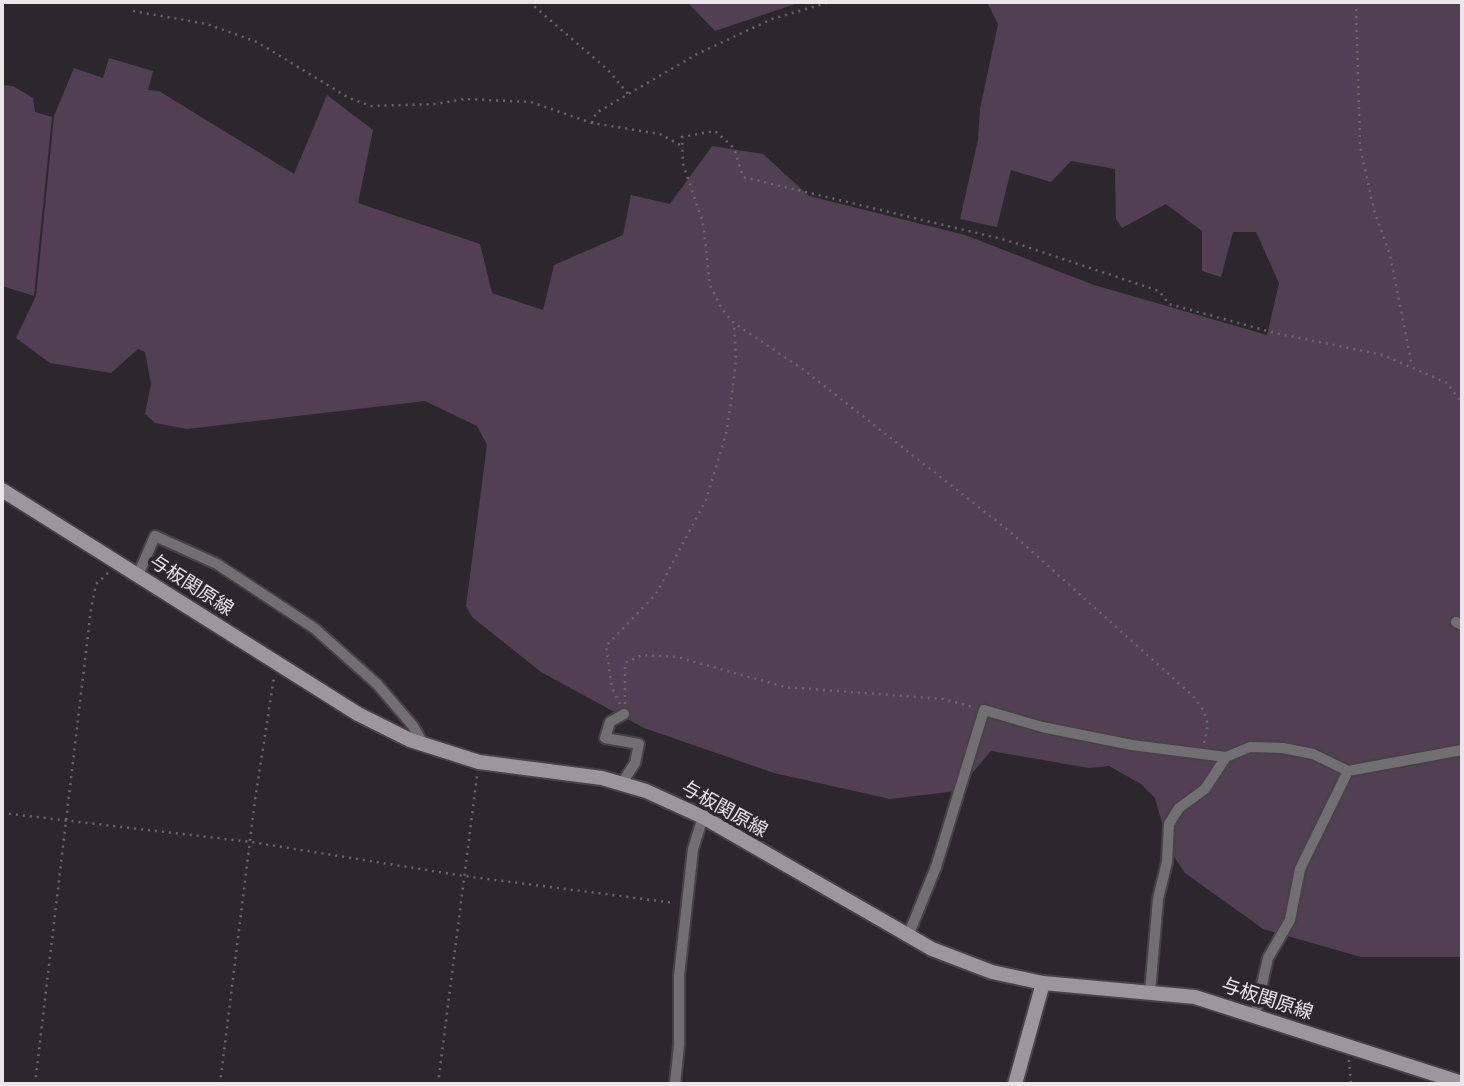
<!DOCTYPE html>
<meta charset="utf-8">
<style>
body{margin:0}
#map{position:relative;width:1464px;height:1086px;overflow:hidden;background:#2c272d;font-family:Signika,sans-serif}
canvas{display:block}
.frame{position:absolute;inset:0;border:4px solid #eae6ea;pointer-events:none}
</style>
<div id="map">
<canvas width="1464" height="1086"></canvas>
<div class="frame"></div>
</div>
<script>
const ctx = document.querySelector('canvas').getContext('2d');
ctx.lineJoin = 'round';
function fillPath(path, color) { ctx.fillStyle = color; ctx.fill(path, 'evenodd'); }
const toPath = rows => new Path2D(rows.map(r => 'M' + r).join(''));
function strokePath(path, color, width, dash) { ctx.strokeStyle = color; ctx.lineWidth = width; ctx.lineCap = dash ? 'butt' : 'round'; ctx.setLineDash(dash || []); ctx.stroke(path); }
function label(font, color, halo, rows, align = 'center') {
  ctx.font = font + ' Signika,"Noto Sans JP",sans-serif'; ctx.lineWidth = 7; ctx.setLineDash([]); ctx.textBaseline = 'middle'; ctx.strokeStyle = halo; ctx.fillStyle = color; for (const [text, x, y, turn = 0] of rows) {
    ctx.save(); ctx.translate(x, y); ctx.rotate((+turn || 0) * Math.PI / 180); ctx.textAlign = isNaN(turn) ? turn : align; if (halo) ctx.strokeText(text, 0, 0); ctx.fillText(text, 0, 0); ctx.restore();
  }
}
fillPath(toPath([
 [687,2,801,2,715,31],
 [987,2,1462,2,1462,957,1361,957,1263,929,1185,873,1170,851,1155,798,1141,784,1109,766,1089,768,991,751,957,791,890,799,774,773,644,728,541,672,472,617,466,606,487,445,477,426,425,401,187,429,155,423,145,414,151,384,145,352,138,349,111,373,50,363,16,338,36,296,54,116,74,68,103,78,109,58,153,71,148,90,159,91,294,174,327,95,373,130,358,203,480,244,492,293,543,310,554,265,623,235,631,195,670,204,712,146,763,154,809,196,965,235,1094,285,1267,335,1279,283,1256,232,1233,232,1221,277,1202,271,1202,231,1166,204,1122,228,1116,219,1115,169,1071,161,1051,182,1011,170,997,227,960,219,978,140,980,109,998,24],
 [2,85,13,86,33,98,35,112,52,117,34,296,2,286]
]), '#523f54');
const street = toPath([
 [138,575,155,536,217,564,314,628,377,684,413,726,424,745],
 [1456,622,1462,625],
 [622,783,635,763,639,744,605,738,610,722,624,714],
 [908,936,936,867,984,710,1042,727,1132,745,1226,757],
 [1150,992,1158,899,1167,862,1169,824,1179,808,1205,789,1226,757,1250,747,1283,748,1313,754,1348,771,1462,750],
 [1255,1015,1268,958,1290,920,1300,869,1348,771],
 [675,1084,679,1045,679,976,693,849,703,817]
]);
const secondary = toPath([
 [2,490,358,714,410,740,479,762,602,778,646,791,703,817,932,949,992,972,1043,983,1195,997,1462,1083],
 [1015,1084,1043,983]
]);
strokePath(street, '#474247', 14);
strokePath(secondary, '#474247', 18);
strokePath(toPath([
 [529,2,608,70,629,95],
 [1356,2,1360,146,1374,210,1390,255,1412,366],
 [133,11,207,24,257,42,349,98,371,106,436,104,464,99,531,102,592,123,660,134,680,145],
 [592,123,596,113,697,54,772,19,830,2],
 [620,704,612,688,606,646,656,594,706,500,726,434,731,403,736,360,734,323],
 [625,704,625,663,642,655,677,657,785,687,943,699,973,707],
 [1204,743,1208,725,1204,711,1193,696,1008,530,804,370,734,323,722,309,710,285,703,223,683,164,682,137,715,131,734,148,743,177,1006,240,1159,291,1169,304,1275,333,1383,355,1447,383,1462,403],
 [2,813,251,842,464,876,675,903],
 [1349,1060,1351,1084],
 [2,1084,10,1084],
 [35,1084,91,609,96,584,109,572],
 [220,1084,255,800,274,677],
 [438,1084,477,776]
]), '#6c676c', 2.5, [2, 5]);
strokePath(street, '#726f72', 10);
strokePath(secondary, '#9c979c', 14);
label('19px', '#eae6ea', '#2c272d', [
 ["与板関原線",191,586,33],
 ["与板関原線",724,810,29],
 ["与板関原線",1267,1000,18]
]);
</script>
